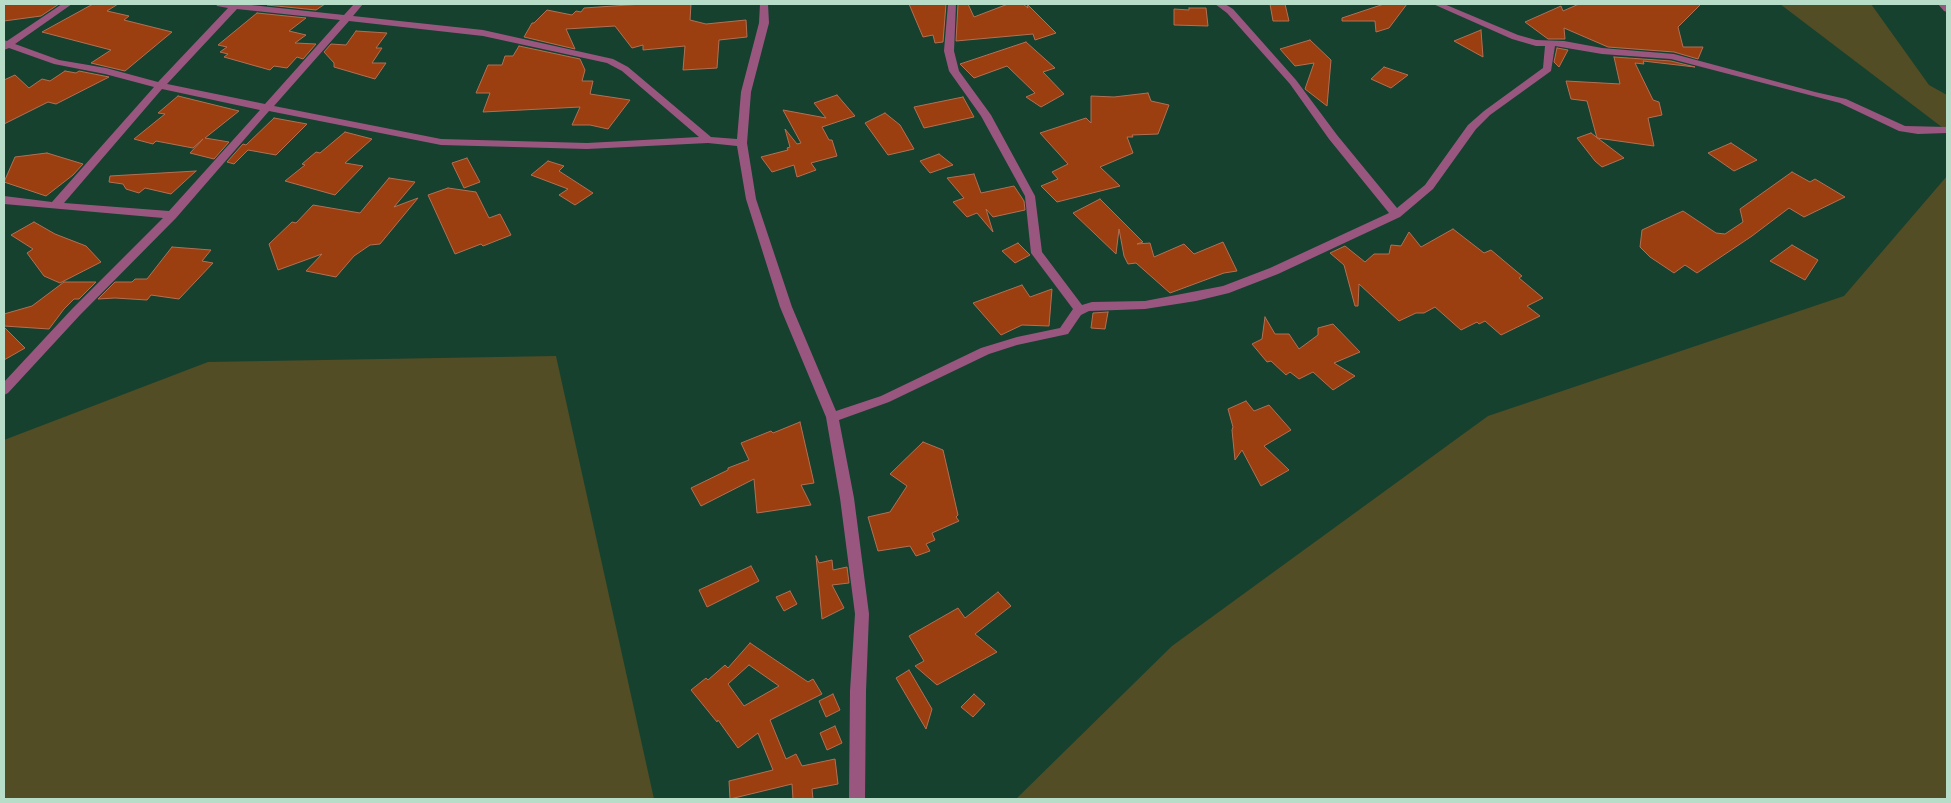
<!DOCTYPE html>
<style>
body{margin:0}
#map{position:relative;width:1951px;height:803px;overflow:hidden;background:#16412f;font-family:"Fira Sans",sans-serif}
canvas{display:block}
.frame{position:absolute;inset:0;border:5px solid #b7ddc9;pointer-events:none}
</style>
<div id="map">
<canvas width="1951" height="803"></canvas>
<div class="frame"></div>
</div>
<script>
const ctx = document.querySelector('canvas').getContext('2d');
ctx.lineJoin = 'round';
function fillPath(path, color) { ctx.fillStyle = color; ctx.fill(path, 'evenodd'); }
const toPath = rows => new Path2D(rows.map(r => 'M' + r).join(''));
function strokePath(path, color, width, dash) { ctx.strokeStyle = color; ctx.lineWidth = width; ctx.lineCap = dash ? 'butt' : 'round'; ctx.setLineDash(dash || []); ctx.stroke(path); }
fillPath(toPath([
 [1780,4,1871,4,1929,85,1947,95,1947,131],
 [1947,176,1947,799,1016,799,1172,646,1488,416,1844,296],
 [556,356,654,799,4,799,4,440,208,362]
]), '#524d25');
const building = toPath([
 [4,4,59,4,41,16,4,21,4,4],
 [93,4,118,4,107,11,129,16,124,20,172,32,125,71,91,63,111,50,42,32,93,4],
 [268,4,325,4,316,10,267,5,268,4],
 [643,4,691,4,690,20,706,24,746,20,747,37,719,40,717,68,683,70,685,46,643,50,643,45,632,48,615,26,566,29,575,49,524,37,532,23,534,23,547,10,572,15,576,11,581,12,584,8,643,4],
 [909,4,946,4,943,42,935,43,933,35,923,37,909,4],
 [958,4,968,4,974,17,1008,4,1023,4,1028,8,1027,4,1056,33,1035,40,1033,34,956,41,958,4],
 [1270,4,1285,4,1289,21,1273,21,1270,4],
 [1384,4,1407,4,1389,28,1376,32,1375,21,1342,21,1342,18,1384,4],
 [1579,4,1701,4,1678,27,1683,47,1703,47,1698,59,1674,52,1608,47,1564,28,1565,39,1548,39,1525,22,1561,6,1563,11,1579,4],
 [1189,8,1206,8,1208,26,1174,25,1174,9,1189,10,1189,8],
 [257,13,306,18,289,31,306,35,295,43,316,44,303,59,297,57,287,68,274,66,270,70,224,57,228,54,220,52,227,47,218,45,257,13],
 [1481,30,1483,57,1454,41,1481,30],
 [356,31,387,33,376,48,382,48,372,63,386,63,375,79,334,67,334,63,324,52,331,44,346,45,356,31],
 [1310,40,1331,60,1327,106,1305,89,1314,63,1295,66,1280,49,1310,40],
 [1026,42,1055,68,1043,72,1064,94,1041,107,1026,97,1035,93,1007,66,974,78,960,64,1026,42],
 [519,46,580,59,585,70,582,81,593,81,590,94,630,100,608,129,590,125,572,125,580,107,483,112,490,93,476,93,488,65,502,65,505,56,513,56,519,46],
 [1557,48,1568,50,1559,67,1554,62,1557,48],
 [1614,57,1671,61,1695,67,1643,61,1644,64,1635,63,1653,100,1659,102,1662,115,1648,118,1654,146,1597,138,1587,101,1571,99,1566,81,1620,84,1614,57],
 [1384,67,1408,75,1391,88,1371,79,1384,67],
 [65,71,76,73,79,71,109,77,56,104,48,102,4,124,4,80,15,75,29,88,42,79,50,81,65,71],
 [1148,93,1151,101,1169,105,1158,134,1132,135,1133,137,1127,137,1133,153,1100,167,1120,186,1057,202,1041,186,1058,179,1052,172,1068,164,1040,133,1086,118,1091,123,1091,96,1114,97,1148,93],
 [837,95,855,116,822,127,829,140,832,140,837,156,811,163,816,170,797,177,794,165,772,172,761,157,788,150,787,148,790,147,785,129,797,144,801,143,783,110,826,118,814,103,837,95],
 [178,96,239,111,205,138,229,142,214,159,190,153,203,139,193,148,156,141,153,144,134,139,165,114,158,113,178,96],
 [963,97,974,117,924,128,914,107,963,97],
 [885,113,900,125,914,149,888,155,865,123,885,113],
 [274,118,307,124,276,155,248,150,234,164,227,162,243,144,246,145,274,118],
 [345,132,372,139,345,163,363,166,335,195,285,181,305,165,302,164,316,152,320,153,345,132],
 [1591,133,1624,158,1602,167,1595,161,1577,138,1591,133],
 [1731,143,1757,160,1734,171,1708,153,1731,143],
 [47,153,83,164,73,175,46,196,4,182,15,157,47,153],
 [939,154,953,165,930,173,920,161,939,154],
 [467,158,480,182,464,188,452,163,467,158],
 [548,161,564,166,559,171,593,193,575,205,559,195,568,189,531,175,548,161],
 [196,171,171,194,145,188,139,193,126,189,123,184,109,182,110,176,196,171],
 [1792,172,1810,182,1815,179,1845,197,1804,217,1789,208,1752,236,1697,273,1685,265,1674,273,1650,257,1640,247,1642,230,1683,211,1716,233,1725,234,1743,222,1740,209,1792,172],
 [974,174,981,193,1014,186,1024,201,1025,210,993,217,986,209,993,232,977,213,967,217,953,202,964,198,947,178,974,174],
 [389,178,415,182,394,207,418,198,380,244,370,245,354,256,336,277,306,271,322,254,278,270,269,244,292,222,296,223,313,205,360,213,389,178],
 [448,188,476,192,489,218,500,214,511,235,483,246,481,244,455,254,428,195,448,188],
 [1100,199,1143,242,1137,244,1150,243,1154,257,1184,244,1194,254,1223,242,1237,271,1224,273,1170,293,1136,263,1128,264,1124,256,1119,229,1116,254,1073,213,1100,199],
 [34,222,55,234,86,246,101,262,60,283,44,276,27,253,33,249,11,235,34,222],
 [1453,229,1484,253,1491,250,1522,276,1519,278,1543,298,1527,306,1540,316,1501,335,1485,321,1479,324,1477,322,1461,330,1435,307,1424,313,1416,313,1399,321,1359,284,1358,306,1355,306,1344,265,1330,253,1345,246,1365,262,1374,254,1389,254,1391,245,1401,246,1409,232,1421,247,1453,229],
 [1018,243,1030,255,1015,263,1002,251,1018,243],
 [1792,245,1818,260,1805,280,1770,261,1792,245],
 [172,247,211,250,202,261,213,263,179,299,151,295,147,300,115,298,98,299,115,282,132,282,135,279,147,279,172,247],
 [64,282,96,282,79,299,74,299,64,309,49,329,4,326,4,314,32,306,64,282],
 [1022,285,1030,297,1052,289,1049,326,1022,325,1001,335,973,303,1022,285],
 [1108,312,1105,329,1091,328,1093,313,1108,312],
 [1265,317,1275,334,1289,334,1299,349,1318,335,1318,328,1333,324,1360,352,1334,363,1355,376,1333,390,1313,372,1299,379,1290,372,1286,375,1271,361,1267,362,1252,344,1262,339,1265,317],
 [4,327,25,348,4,360,4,327],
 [1246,401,1254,411,1269,405,1291,430,1264,446,1289,470,1261,486,1242,450,1235,460,1232,430,1233,427,1228,409,1246,401],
 [800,422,814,483,801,485,811,505,757,513,754,479,701,506,691,488,728,470,728,468,749,460,741,443,771,431,773,433,800,422],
 [923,442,943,450,958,515,956,517,959,521,932,533,935,540,926,544,930,551,916,556,910,546,878,551,868,517,890,512,907,486,890,474,923,442],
 [816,556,819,563,832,560,833,570,847,567,849,583,832,585,844,608,822,619,816,556],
 [751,566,759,581,707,607,699,590,751,566],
 [790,591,797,604,784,611,776,597,790,591],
 [998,592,1011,606,975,634,997,652,937,685,915,666,924,661,909,636,958,608,965,618,998,592],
 [750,643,808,682,813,679,822,694,770,720,786,759,796,754,802,766,835,759,838,784,812,789,813,799,793,799,792,784,730,799,729,781,773,770,758,733,738,748,718,720,717,722,691,690,706,678,708,680,725,665,728,668,750,643],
 [749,665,779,686,744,706,728,684,749,665],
 [909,670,932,709,926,729,896,678,909,670],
 [833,694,840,710,826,717,819,701,833,694],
 [974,694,985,704,973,717,961,707,974,694],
 [835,726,842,743,827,750,820,733,835,726]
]);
fillPath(building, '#9b3f11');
strokePath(building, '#b36f54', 1);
fillPath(toPath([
 [62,4,72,4,15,44,59,60,106,68,158,82,228,8,217,6,216,4,242,4,344,15,354,4,363,4,353,16,483,30,613,59,628,67,711,137,737,139,741,92,759,23,760,4,768,4,769,23,751,92,747,143,756,199,792,307,836,411,881,396,981,348,1017,337,1060,328,1073,309,1031,253,1025,196,981,116,949,71,944,51,948,4,956,4,954,51,959,71,991,115,1035,196,1042,252,1082,305,1092,302,1145,301,1223,286,1270,268,1389,213,1329,139,1290,84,1227,13,1215,4,1225,4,1233,9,1296,80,1337,135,1397,208,1425,185,1468,125,1484,111,1543,68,1545,46,1536,46,1512,39,1433,4,1444,4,1518,35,1536,40,1564,41,1602,48,1674,54,1815,92,1846,99,1905,126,1947,127,1947,133,1918,134,1899,131,1840,103,1671,59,1602,54,1555,46,1551,71,1490,115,1476,129,1433,189,1400,217,1278,274,1229,293,1196,301,1145,309,1089,311,1081,315,1068,334,1017,345,989,354,889,402,839,420,854,498,869,614,866,691,865,799,849,799,850,691,855,614,840,498,826,417,780,307,746,199,737,146,708,143,587,149,441,145,269,111,176,218,80,315,8,393,4,395,4,382,72,309,163,218,4,204,4,196,52,202,154,87,105,74,54,64,9,48,4,50,4,40,7,41,62,4],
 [237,9,340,20,265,104,167,84,237,9],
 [349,21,483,36,607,63,622,71,699,137,587,143,441,139,274,106,349,21],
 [162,89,260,110,169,211,64,203,162,89],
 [1938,4,1947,4,1947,12,1944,11,1938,4]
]), '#995780');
</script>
